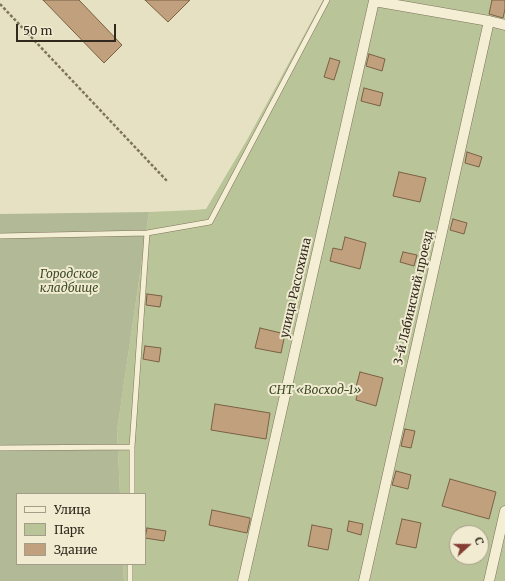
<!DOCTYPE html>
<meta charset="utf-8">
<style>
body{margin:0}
#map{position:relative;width:505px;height:581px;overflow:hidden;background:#e7e1c3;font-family:Merriweather,serif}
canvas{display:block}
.legend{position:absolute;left:16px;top:493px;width:130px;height:72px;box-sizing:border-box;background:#f0ebd1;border:1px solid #a49d89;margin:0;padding:5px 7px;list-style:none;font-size:12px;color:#31291e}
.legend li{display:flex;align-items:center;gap:8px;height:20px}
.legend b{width:20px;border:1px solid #a49d89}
.north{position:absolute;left:449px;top:525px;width:40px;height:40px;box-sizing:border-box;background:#f0ebd1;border:1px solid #a49d89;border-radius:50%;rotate:69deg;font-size:11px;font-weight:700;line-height:16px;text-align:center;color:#31291e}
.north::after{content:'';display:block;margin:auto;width:14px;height:18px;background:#863d34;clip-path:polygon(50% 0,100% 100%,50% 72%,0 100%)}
.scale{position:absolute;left:16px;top:24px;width:100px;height:18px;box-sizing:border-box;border:2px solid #31291e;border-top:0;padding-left:5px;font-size:12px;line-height:14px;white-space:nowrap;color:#31291e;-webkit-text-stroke:3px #f0ebd1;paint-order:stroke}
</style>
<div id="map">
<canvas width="505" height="581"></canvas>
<ul class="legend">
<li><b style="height:5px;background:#f3eed4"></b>Улица</li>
<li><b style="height:11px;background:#b9c498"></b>Парк</li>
<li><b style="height:11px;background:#c1a17d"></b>Здание</li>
</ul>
<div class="north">С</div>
<div class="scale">50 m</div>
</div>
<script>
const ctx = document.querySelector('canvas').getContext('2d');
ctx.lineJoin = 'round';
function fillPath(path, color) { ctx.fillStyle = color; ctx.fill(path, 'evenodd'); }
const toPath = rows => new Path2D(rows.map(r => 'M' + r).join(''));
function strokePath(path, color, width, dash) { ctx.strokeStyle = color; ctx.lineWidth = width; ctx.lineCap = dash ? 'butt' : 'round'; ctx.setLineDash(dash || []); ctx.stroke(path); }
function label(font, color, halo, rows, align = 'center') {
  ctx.font = font + ' Merriweather,serif'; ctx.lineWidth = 4; ctx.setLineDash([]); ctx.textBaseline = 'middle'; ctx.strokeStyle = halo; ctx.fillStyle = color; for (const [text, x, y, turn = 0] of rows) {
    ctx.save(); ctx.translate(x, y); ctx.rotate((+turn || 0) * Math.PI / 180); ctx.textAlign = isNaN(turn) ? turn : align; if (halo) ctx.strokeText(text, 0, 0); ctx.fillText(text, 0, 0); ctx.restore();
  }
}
fillPath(toPath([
 [323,0,505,0,505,581,124,581,123,564,145,564,145,494,120,494,117,431,149,212,194,210,206,209,247,140],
 [457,533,481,533,481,557,457,557]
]), '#b9c498');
fillPath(toPath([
 [149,212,117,431,120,494,17,494,17,564,123,564,124,581,0,581,0,214]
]), '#b1b997');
const building = toPath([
 [43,0,79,0,122,45,104,63,43,0],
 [145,0,190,0,168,22,145,0],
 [492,0,505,0,505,9,503,18,489,14,492,0],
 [369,54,385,59,382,71,366,66,369,54],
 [330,58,340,61,334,80,324,77,330,58],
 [364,88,383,93,380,106,361,101,364,88],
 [467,152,482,157,479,167,465,163,467,152],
 [399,172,426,178,420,202,393,196,399,172],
 [453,219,467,223,464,234,450,230,453,219],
 [345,237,366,243,360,269,330,261,333,248,342,250,345,237],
 [403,252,417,255,414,266,400,262,403,252],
 [147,294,162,296,160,307,146,305,147,294],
 [260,328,285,334,281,353,255,348,260,328],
 [145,346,161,348,159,362,143,359,145,346],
 [360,372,383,378,376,406,356,400,359,388,356,387,360,372],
 [215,404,270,413,266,439,211,430,215,404],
 [405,429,415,431,411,448,401,446,405,429],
 [396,471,411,475,408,489,392,485,396,471],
 [450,479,496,492,489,519,442,506,450,479],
 [212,510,250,518,250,520,247,533,209,525,212,510],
 [402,519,421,523,416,548,396,544,402,519],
 [349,521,363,524,361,535,347,531,349,521],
 [312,525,332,529,328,550,308,546,312,525],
 [147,528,166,531,164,541,145,538,147,528]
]);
fillPath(building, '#c1a17d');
strokePath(building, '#7b6145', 1);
const lane = toPath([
 [0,236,147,233,210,222,327,0],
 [0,448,132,447],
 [132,494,132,447,147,233],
 [130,581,130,564]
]);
const street = toPath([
 [243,581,374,1,489,21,505,25],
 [364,581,489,21],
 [489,581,505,511]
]);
strokePath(lane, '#7f735c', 6);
strokePath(street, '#7f735c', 11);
strokePath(toPath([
 [0,4,167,181]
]), '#7f735c', 2.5, [3, 2]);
strokePath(lane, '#f3eed4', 5);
strokePath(street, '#f3eed4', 10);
label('italic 12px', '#3e4b27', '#f0ebd1', [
 ["Городское",69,275],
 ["кладбище",69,289],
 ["СНТ «Восход-1»",315,391]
]);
label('12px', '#31291e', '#f0ebd1', [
 ["улица Рассохина",296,288,-77],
 ["3-й Лабинский проезд",414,298,-77]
]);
</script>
